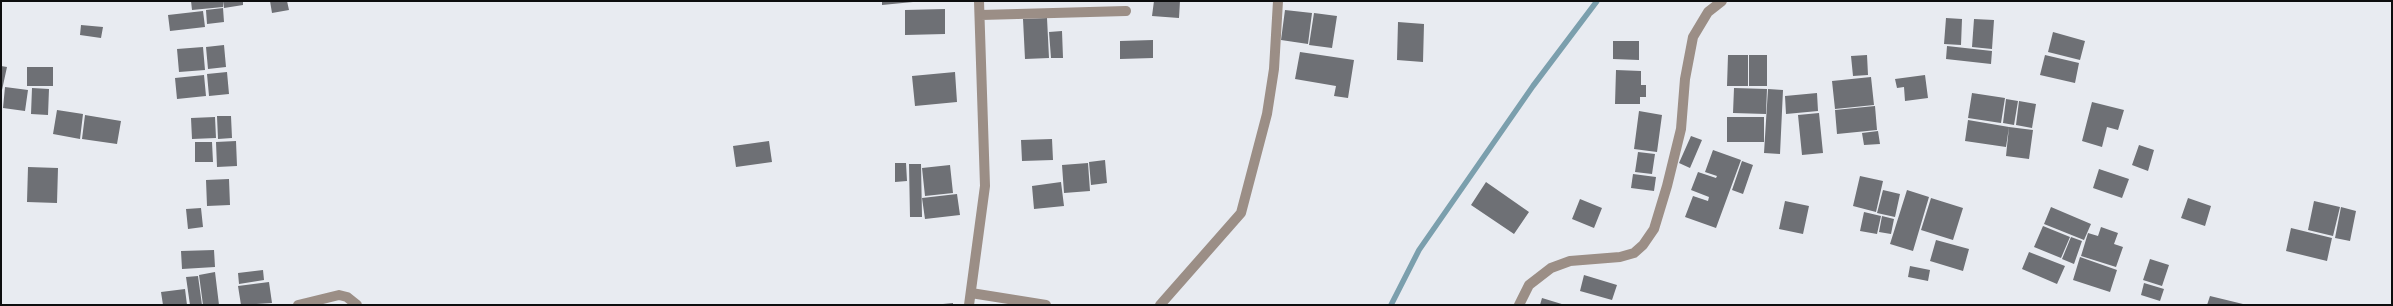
<!DOCTYPE html>
<style>
body{margin:0}
#map{position:relative;width:2393px;height:306px;overflow:hidden;background:#e8ebf1;font-family:"Noto Serif",serif}
canvas{display:block}
.frame{position:absolute;inset:0;border:2px solid #0d0e0f;pointer-events:none}
</style>
<div id="map">
<canvas width="2393" height="306"></canvas>
<div class="frame"></div>
</div>
<script>
const ctx = document.querySelector('canvas').getContext('2d');
ctx.lineJoin = 'round';
const toPath = rows => new Path2D(rows.map(r => 'M' + r).join(''));
function strokePath(path, color, width, dash) { ctx.strokeStyle = color; ctx.lineWidth = width; ctx.lineCap = dash ? 'butt' : 'round'; ctx.setLineDash(dash || []); ctx.stroke(path); }
function fillPath(path, color) { ctx.fillStyle = color; ctx.fill(path, 'evenodd'); }
strokePath(toPath([
 [1391,305,1419,250,1533,86,1597,1]
]), '#7b9fad', 5.5);
fillPath(toPath([
 [191,1,223,1,223,7,192,10],
 [223,1,243,1,243,5,224,8],
 [270,1,287,1,289,10,272,13],
 [882,1,913,1,913,2,882,5],
 [1154,1,1180,1,1179,18,1152,16],
 [223,8,224,22,207,24,206,10],
 [945,9,945,34,905,35,905,10],
 [1285,10,1312,13,1308,44,1281,40],
 [203,11,205,27,170,31,168,15],
 [1314,13,1337,16,1332,48,1309,45],
 [1047,18,1049,58,1025,59,1023,19],
 [1946,18,1962,19,1961,45,1944,44],
 [1974,19,1994,20,1992,49,1972,47],
 [1398,22,1424,24,1423,62,1397,60],
 [81,25,103,27,101,38,80,35],
 [1062,31,1063,58,1051,58,1049,32],
 [2053,32,2085,41,2080,60,2048,52],
 [1153,40,1153,58,1120,59,1120,41],
 [1613,41,1639,41,1639,60,1613,59],
 [224,45,226,67,208,69,206,47],
 [1947,46,1992,51,1991,64,1946,59],
 [203,47,205,70,179,72,177,49],
 [1300,52,1354,60,1348,98,1334,96,1336,86,1295,79],
 [1728,55,1748,55,1748,86,1727,86],
 [1749,55,1767,55,1767,86,1749,86],
 [1867,55,1868,75,1853,76,1851,56],
 [2045,55,2079,63,2075,83,2040,75],
 [1,66,7,67,2,90,1,90],
 [27,67,53,67,53,86,27,86],
 [1616,70,1641,71,1641,85,1646,85,1646,97,1640,97,1640,104,1615,104],
 [227,72,229,94,209,96,207,74],
 [955,72,957,102,915,106,912,76],
 [204,75,206,96,177,99,175,78],
 [1925,75,1928,98,1905,101,1904,87,1897,88,1895,79],
 [1871,77,1874,105,1835,109,1832,81],
 [5,87,28,90,25,111,3,108],
 [32,88,49,89,48,115,31,114],
 [1734,88,1767,89,1766,114,1733,113],
 [1768,89,1783,90,1780,154,1764,153],
 [1817,93,1818,111,1786,114,1785,96],
 [1972,93,2005,98,2001,123,1968,118],
 [2006,99,2018,101,2014,125,2003,123],
 [2019,101,2036,104,2032,128,2016,125],
 [2092,102,2124,110,2118,130,2107,127,2102,147,2082,141],
 [1875,106,1877,130,1837,134,1835,110],
 [57,110,83,114,80,139,53,134],
 [1639,111,1662,115,1657,152,1634,149],
 [1819,113,1823,153,1802,155,1798,115],
 [85,115,121,121,117,144,82,139],
 [217,116,231,116,232,138,218,139],
 [215,117,216,138,192,139,191,118],
 [1727,117,1764,117,1764,142,1727,142],
 [1968,120,2009,127,2006,147,1965,141],
 [2009,127,2033,130,2029,159,2006,156],
 [1878,131,1880,144,1864,145,1862,133],
 [1691,136,1702,140,1690,168,1679,163],
 [1052,139,1053,160,1022,161,1021,140],
 [236,141,237,166,217,167,216,142],
 [769,141,772,162,736,167,733,146],
 [195,142,212,142,213,162,195,162],
 [2139,145,2154,150,2148,171,2132,165],
 [1713,150,1741,160,1716,228,1685,217,1693,196,1708,201,1709,197,1691,190,1698,172,1716,178,1717,176,1705,172],
 [1638,152,1655,154,1652,174,1635,172],
 [1105,160,1107,183,1091,185,1089,162],
 [1742,161,1753,165,1743,194,1732,190],
 [895,163,906,163,907,181,895,182],
 [1088,163,1090,191,1064,193,1062,165],
 [909,164,921,164,922,217,910,217],
 [950,165,953,193,925,196,922,168],
 [28,167,58,168,57,203,27,202],
 [2099,169,2129,179,2122,198,2093,188],
 [1633,174,1656,177,1654,191,1631,188],
 [1860,176,1883,181,1876,212,1853,206],
 [229,179,230,205,207,206,206,180],
 [1061,182,1064,206,1034,209,1032,186],
 [1486,182,1529,212,1514,234,1471,205],
 [1883,190,1900,194,1895,217,1877,213],
 [1907,190,1929,197,1913,251,1890,244],
 [957,194,960,215,925,219,922,198],
 [1931,198,1963,208,1953,240,1921,230],
 [2188,198,2211,206,2205,226,2181,218],
 [1580,199,1602,208,1594,228,1572,219],
 [1785,201,1809,206,1803,234,1779,229],
 [2314,201,2340,207,2333,236,2308,230],
 [2051,207,2091,224,2084,240,2044,224],
 [2341,207,2356,211,2350,241,2335,238],
 [201,208,203,227,188,229,186,209],
 [1864,212,1881,216,1877,234,1860,231],
 [1882,216,1894,219,1891,234,1879,232],
 [2043,226,2070,237,2061,258,2034,247],
 [2101,227,2118,233,2114,244,2123,247,2116,267,2081,256,2088,233,2098,236],
 [2291,228,2332,238,2327,261,2286,251],
 [2071,237,2082,241,2074,264,2062,259],
 [1936,240,1969,249,1963,271,1930,261],
 [214,250,215,267,182,269,181,251],
 [2029,252,2065,266,2057,284,2022,269],
 [2080,257,2117,270,2110,292,2073,280],
 [2150,259,2169,265,2162,286,2143,280],
 [1910,266,1930,270,1928,281,1908,277],
 [263,270,264,280,239,284,238,273],
 [215,272,219,305,203,305,199,275],
 [1584,275,1617,285,1612,300,1580,291],
 [198,276,202,305,190,305,186,277],
 [269,282,272,303,241,305,238,286],
 [2144,283,2164,289,2160,301,2141,295],
 [185,289,187,305,163,305,161,292],
 [2210,296,2243,304,2243,305,2207,305],
 [1542,298,1565,305,1540,305],
 [953,303,953,305,943,305,943,304]
]), '#6e7075');
strokePath(toPath([
 [981,15,1126,11],
 [971,293,1046,305],
 [298,305,339,295,347,297,357,305],
 [969,305,985,186,979,1],
 [1160,305,1241,213,1267,114,1274,69,1278,1],
 [1519,305,1529,285,1551,268,1570,261,1620,257,1634,253,1643,245,1654,229,1667,186,1681,129,1685,79,1693,37,1708,12,1722,1]
]), '#9b8e86', 10);
</script>
